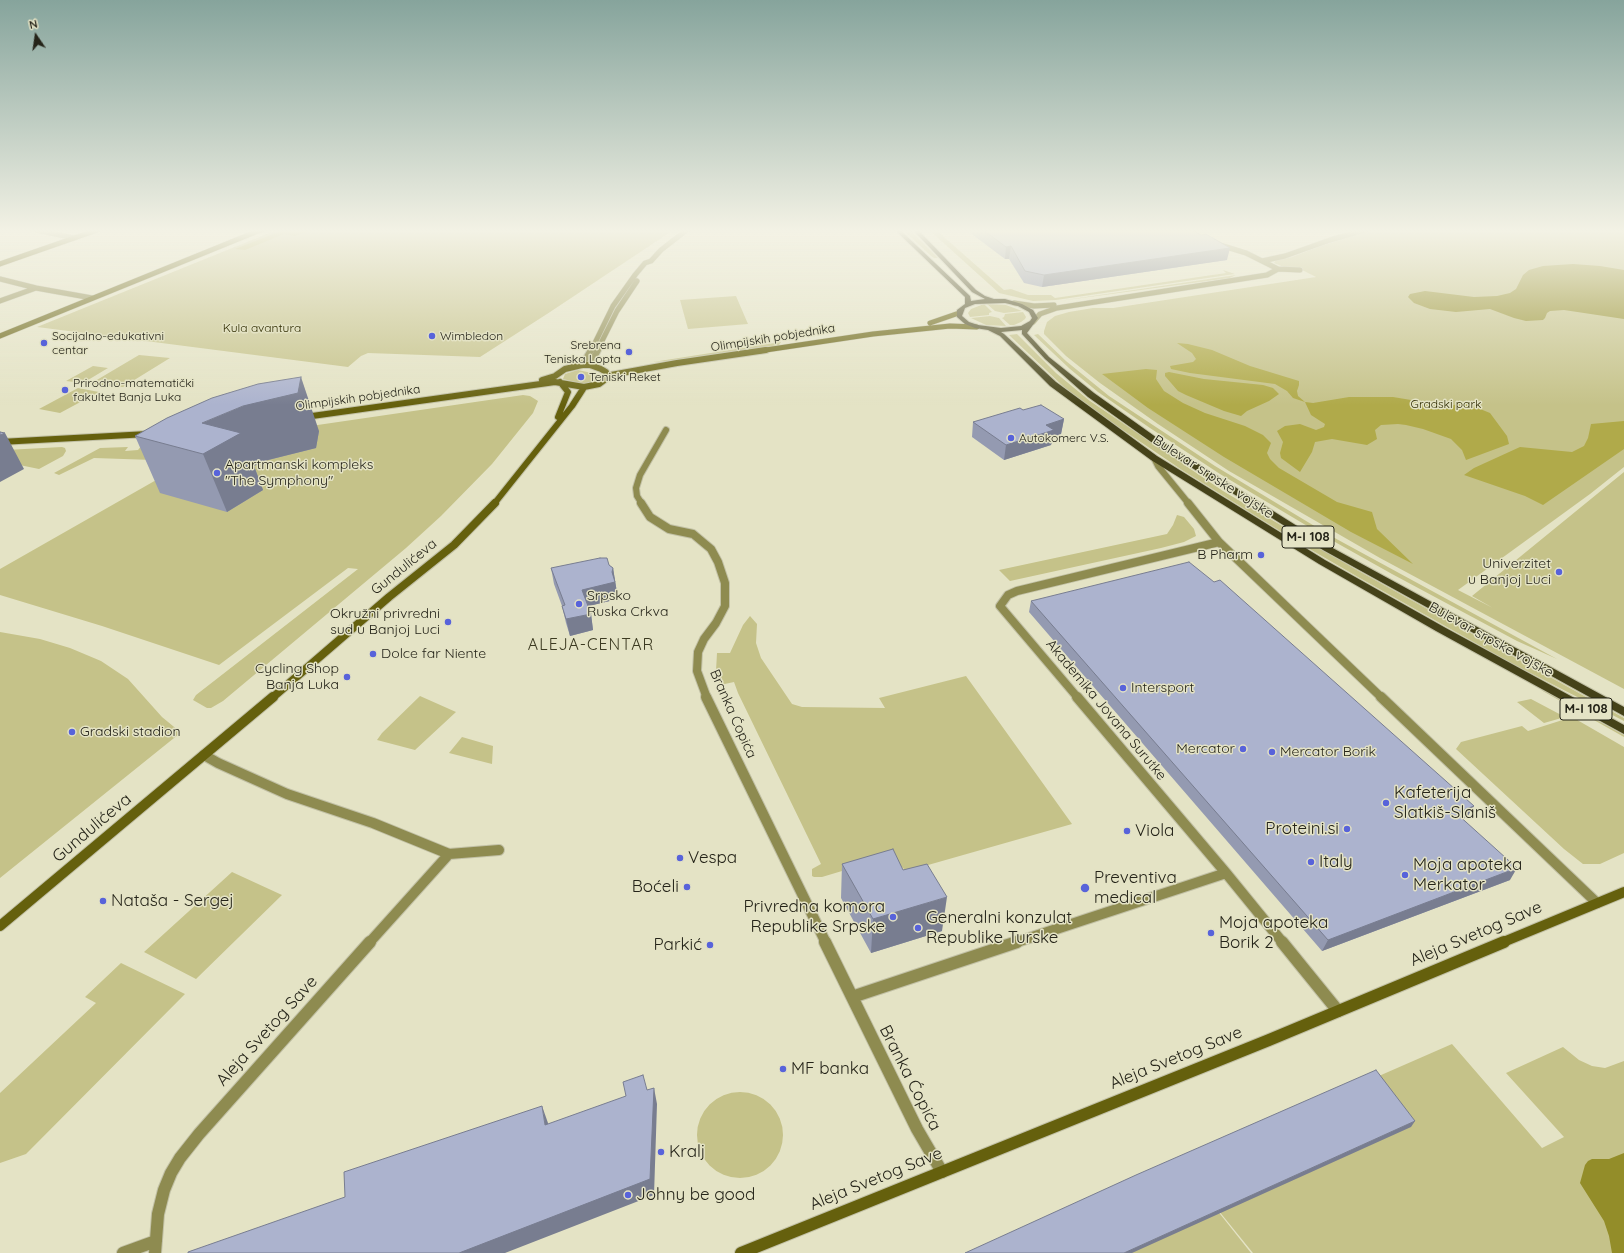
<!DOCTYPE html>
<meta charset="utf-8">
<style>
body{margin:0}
#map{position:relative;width:1624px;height:1253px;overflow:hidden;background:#e4e3c5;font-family:Quicksand,sans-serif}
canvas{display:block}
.north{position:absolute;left:16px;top:16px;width:40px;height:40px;-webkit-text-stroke:3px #e4e3c5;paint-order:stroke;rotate:347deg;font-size:11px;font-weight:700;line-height:16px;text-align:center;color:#252419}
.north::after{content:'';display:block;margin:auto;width:14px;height:18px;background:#252419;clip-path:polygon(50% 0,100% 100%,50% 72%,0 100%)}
</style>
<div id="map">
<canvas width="1624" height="1253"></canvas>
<div class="north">N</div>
</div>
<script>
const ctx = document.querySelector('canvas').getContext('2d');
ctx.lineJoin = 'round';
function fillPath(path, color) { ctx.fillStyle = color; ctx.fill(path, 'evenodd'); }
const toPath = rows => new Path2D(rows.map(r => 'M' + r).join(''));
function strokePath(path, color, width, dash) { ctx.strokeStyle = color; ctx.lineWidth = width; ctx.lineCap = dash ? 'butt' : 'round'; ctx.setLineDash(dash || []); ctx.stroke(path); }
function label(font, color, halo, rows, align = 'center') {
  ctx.font = font + ' Quicksand,sans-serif'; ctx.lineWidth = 3; ctx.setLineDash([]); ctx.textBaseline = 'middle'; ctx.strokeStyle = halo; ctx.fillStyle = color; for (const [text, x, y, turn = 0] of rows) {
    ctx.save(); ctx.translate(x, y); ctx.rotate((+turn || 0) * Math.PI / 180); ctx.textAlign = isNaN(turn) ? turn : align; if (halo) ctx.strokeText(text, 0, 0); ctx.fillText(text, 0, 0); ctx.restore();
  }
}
fillPath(toPath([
 [279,229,675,229,547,314,480,357,368,353,361,356,348,367,37,327],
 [902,229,909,229,938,258,934,258,931,256],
 [928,229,935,229,1004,290,1011,289,1028,295,1051,295,1055,298,1226,273,1223,270,1235,274,1056,300,1033,301,999,293],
 [1376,229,1624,229,1624,467,1590,494,1458,590,1493,608,1472,596,1624,472,1624,689,1380,558,1229,471,1158,424,1100,383,1066,356,1044,334,1044,331,1047,322,1055,316,1069,312,1093,308,1113,308,1316,277,1298,268,1286,268,1274,263,1276,260,1292,257,1320,246],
 [1236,275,1230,278,1059,301],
 [736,296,748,324,688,329,680,300],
 [984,304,992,312,989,313,989,315,970,317,968,313,971,309],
 [987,304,1006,305,1022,311,1004,313,995,311],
 [1023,312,1026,317,1025,319,1021,322,1014,325,1010,325,1002,318,1004,317,1005,314],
 [990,316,999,318,1006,326,986,325,971,318],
 [1017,334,1056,373,1090,401,1223,491,1355,569,1624,718,1624,721,1511,663,1358,577,1301,544,1182,470,1086,405,1065,388,1009,335],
 [1038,334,1066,361,1109,396,1215,466,1331,536,1557,659,1517,641,1392,574,1319,533,1220,474,1150,428,1098,392,1070,369,1034,335],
 [781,342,779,345,676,360,653,362],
 [139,355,170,358,123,387,90,384],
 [93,366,108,368,83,383,66,381],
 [578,370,601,375,601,378,592,383,583,384,563,379,565,374],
 [78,388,99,392,60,413,39,409],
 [523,395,530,396,538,401,533,413,492,464,441,516,406,548,223,701,211,708,207,708,193,700,196,695,358,569,348,568,219,665,102,626,0,595,0,569,172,471,183,461,94,458,59,475,54,473,100,448,128,447,125,451,138,450,142,445,256,434],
 [62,447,65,448,66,451,63,456,39,469,0,461,6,450],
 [1177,515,1184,517,1194,529,1196,536,1184,542,1161,548,1010,581,999,570,1167,534,1173,525],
 [750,616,757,624,756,643,761,658,792,704,802,707,885,708,879,698,966,676,1072,824,907,871,900,866,872,862,822,877,814,877,812,876,812,869,821,864,738,693,734,682,720,685,716,671,717,653,730,653,743,625],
 [0,632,40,639,70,648,101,661,128,679,162,717,179,731,179,734,0,878],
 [1541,690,1550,693,1593,718,1624,735,1624,737],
 [420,696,456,712,415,750,377,740,382,733],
 [1531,699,1565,717,1544,723,1517,702],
 [1572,717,1624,747,1624,853,1600,864,1583,864,1564,849,1456,749,1461,742,1522,726,1528,731],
 [462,737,493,746,492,764,449,753],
 [232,872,282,895,196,979,144,952],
 [121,963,185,994,26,1154,0,1163,0,1093,96,1003,85,997],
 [1452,1044,1542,1148,1564,1137,1506,1073,1563,1047,1579,1060,1592,1066,1605,1068,1624,1061,1624,1253,1253,1253,1180,1163],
 '697 1135a43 43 0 1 1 86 0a43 43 0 1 1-86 0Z',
 [1178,1161,1251,1253,975,1253]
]), '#c5c289');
fillPath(toPath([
 [286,229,314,229,295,236,284,234,245,250,235,249],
 [1177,343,1188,344,1212,350,1250,366,1299,381,1299,385,1297,391,1298,396,1305,402,1313,403,1349,397,1393,397,1417,401,1442,409,1463,402,1490,413,1507,436,1509,444,1466,460,1462,450,1451,439,1423,429,1406,425,1398,424,1381,425,1375,430,1377,439,1367,445,1332,439,1315,442,1312,452,1300,472,1281,458,1280,453,1283,442,1277,431,1285,426,1300,424,1316,430,1324,427,1325,424,1311,415,1305,402,1293,398,1287,391,1275,384,1190,373,1171,369,1170,366,1193,362,1196,359,1192,353],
 [1146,369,1157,370,1156,379,1164,391,1183,403,1205,413,1245,426,1263,435,1271,443,1267,453,1270,459,1279,468,1337,502,1372,512,1377,529,1413,564,1351,532,1224,457,1148,408,1102,374],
 [1169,372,1204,379,1263,385,1273,388,1279,394,1269,401,1247,411,1241,416,1224,411,1186,395,1178,391,1165,376,1165,373],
 [1624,421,1624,449,1543,505,1525,496,1464,475,1474,468,1520,447,1572,452,1584,446,1588,438,1591,424]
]), '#b0aa4a');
fillPath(toPath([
 [1573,264,1600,266,1624,270,1624,319,1564,310,1550,311,1547,313,1545,318,1543,320,1526,321,1514,318,1490,309,1456,312,1430,309,1414,303,1408,297,1410,294,1425,291,1474,297,1497,296,1510,293,1516,289,1523,275,1529,270,1543,266],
 [1624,1153,1624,1253,1612,1253,1609,1236,1604,1221,1580,1183,1585,1165,1588,1161,1592,1159,1609,1159]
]), '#938d29');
const streetFar4 = toPath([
 [32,229,74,238],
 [1220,245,1246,253,1278,269,1300,270],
 [1262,261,1285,256,1330,240,1368,229],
 [0,279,36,288,92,298],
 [0,301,36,288],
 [1014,303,1034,306,1054,305],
 [1033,322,1040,314,1057,308,1267,275,1278,269],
 [591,351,613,306,635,275,645,263,651,261,661,250,688,229],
 [597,351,617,311,637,281]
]);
const streetFar3 = toPath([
 [582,365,591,350],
 [590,365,598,350],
 [1154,458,1158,466,1189,504],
 [642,504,637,496,636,488,640,475,666,430]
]);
const streetFar2 = toPath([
 [641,503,650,517,669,529,693,534,711,549,718,562,725,583,725,606,716,623,704,639,698,652,697,671,707,698],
 [1188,503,1219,542,1382,698],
 [1078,698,1000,606,1008,595,1017,591,1219,542]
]);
const streetFar1 = toPath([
 [706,697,826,943],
 [1077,697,1226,873,1283,943],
 [1381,697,1597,903],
 [204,755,218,763,287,794,373,823,449,854,499,850],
 [369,943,449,854],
 [1014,943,1226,873]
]);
const street = toPath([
 [825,942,917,1129,942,1172],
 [1282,942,1338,1011],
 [852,997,1017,942],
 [123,1253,156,1241],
 [155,1253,158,1214,164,1190,171,1173,180,1158,199,1134,370,942]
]);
const secondaryFar4 = toPath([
 [0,264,100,229],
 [930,323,959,313],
 [0,336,263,229],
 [759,351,873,334,950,326,977,327]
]);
const secondaryFar3 = toPath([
 [542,380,555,376,565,369,582,365,590,365,601,369,606,372,607,376],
 [305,417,555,382,584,387,599,384,611,375,677,363,766,350],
 [558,417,568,392,560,382],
 [0,442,148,434],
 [494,504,572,406,583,389]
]);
const secondaryFar2 = toPath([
 [272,698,389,597,454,545,495,503]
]);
const secondaryFar1 = toPath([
 [0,926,273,697],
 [1501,943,1624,892]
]);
const secondary = toPath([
 [741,1253,1269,1040,1504,942]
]);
const primary = toPath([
 [894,229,899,229,970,296,971,301,985,299,972,292,912,229,917,229,976,290,985,296,994,299,1005,299,1022,304,1033,310,1038,318,1027,333,1049,357,1094,393,1160,440,1329,546,1624,707,1624,716,1323,550,1154,444,1088,397,1045,359,1022,334,1022,330,1001,332,1004,334,1056,382,1157,456,1325,560,1444,627,1624,725,1624,734,1436,631,1319,564,1151,460,1050,386,1000,336,988,330,975,328,965,324,957,317,957,310,965,304,965,297,894,229],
 [1005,303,1018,306,1029,312,1032,318,1030,321,1021,326,1001,328,978,325,969,322,962,316,965,308,975,304,1005,303]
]);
strokePath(streetFar4, '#c2c1a6', 6);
strokePath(streetFar3, '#c2c1a6', 8);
strokePath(streetFar2, '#c2c1a6', 10);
strokePath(streetFar1, '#c2c1a6', 12);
strokePath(street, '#c2c1a6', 14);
strokePath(secondaryFar4, '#c2c1a6', 6);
strokePath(secondaryFar3, '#c2c1a6', 8);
strokePath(secondaryFar2, '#c2c1a6', 10);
strokePath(secondaryFar1, '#c2c1a6', 12);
strokePath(secondary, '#c2c1a6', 14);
strokePath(primary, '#c2c1a6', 2);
strokePath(streetFar4, '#8e8b50', 5);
strokePath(streetFar3, '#8e8b50', 6);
strokePath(streetFar2, '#8e8b50', 8);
strokePath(streetFar1, '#8e8b50', 10);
strokePath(street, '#8e8b50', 12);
strokePath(secondaryFar4, '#65600d', 5);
strokePath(secondaryFar3, '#65600d', 6);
strokePath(secondaryFar2, '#65600d', 8);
strokePath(secondaryFar1, '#65600d', 10);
strokePath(secondary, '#65600d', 12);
fillPath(primary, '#454219');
fillPath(toPath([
 [965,229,1186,229,1227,260,1042,287,1024,283,1009,259,1005,259],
 [1023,410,1064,419,1061,434,1053,437,1051,445,1004,460,972,437,973,422],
 [319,431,316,448,264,461,254,466,263,490,227,512,160,493,135,436],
 [609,565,613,568,618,599,588,606,591,614,593,630,570,636,566,623,562,606,554,584,551,568],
 [1031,601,1474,806,1467,817,1463,819,1510,880,1322,951,1029,612],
 [842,864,903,870,942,931,871,953,841,898]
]), '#949ab1');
fillPath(toPath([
 [1011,246,1009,259,1005,259,1006,247],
 [1230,248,1227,260,1042,287,1044,275],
 [301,377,319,431,316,448,264,461,254,466,263,490,227,512,203,454,202,423,243,406],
 [1064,419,1061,434,1053,437,1051,445,1004,460,1006,445,1046,425],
 [5,433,24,469,0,482,0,435],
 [613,568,618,599,585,607,582,590,612,572],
 [591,614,593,630,570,636,566,619],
 [1474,806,1467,817,1450,824,1456,813],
 [1517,868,1510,880,1322,951,1328,940],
 [947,897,942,931,871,953,873,919],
 [654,1088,657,1104,654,1195,505,1253,459,1253],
 [542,1106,548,1123,551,1141,545,1125],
 [1415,1121,1411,1127,1132,1253,1124,1253]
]), '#787d90');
const building = toPath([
 [982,229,1186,229,1196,232,1201,235,1206,234,1230,248,1044,275,1025,271,1011,246,1006,247,982,229],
 [301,377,298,393,243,406,202,423,241,433,203,454,135,436,167,418,212,398,258,384,301,377],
 [1041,405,1064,419,1046,425,1054,430,1006,445,973,422,1020,408,1023,410,1041,405],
 [0,432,5,433,0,435,0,432],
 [600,558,607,558,609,565,613,568,612,572,615,582,582,590,591,614,566,619,562,606,565,605,551,568,600,558],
 [1189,562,1214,582,1220,580,1474,806,1456,813,1517,868,1328,940,1031,601,1189,562],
 [893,849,903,870,927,864,947,897,873,919,842,864,893,849],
 [1376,1070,1415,1121,1124,1253,965,1253,1136,1175,1376,1070],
 [643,1075,647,1090,654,1088,650,1179,459,1253,188,1253,188,1252,345,1197,344,1172,542,1106,545,1125,626,1096,623,1082,643,1075]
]);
fillPath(building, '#acb3ce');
strokePath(building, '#787d90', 1);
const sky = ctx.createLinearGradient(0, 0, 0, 405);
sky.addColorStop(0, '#86a49c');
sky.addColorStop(0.57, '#f3f2e5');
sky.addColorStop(1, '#f3f2e500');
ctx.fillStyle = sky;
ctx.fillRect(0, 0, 1624, 405);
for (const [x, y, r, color] of [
 [432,336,4,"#5863da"],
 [44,343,4,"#5863da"],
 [629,352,4,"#5863da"],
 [581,377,4,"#5863da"],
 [65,390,4,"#5863da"],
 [1011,438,4,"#5863da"],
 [217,473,4,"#5863da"],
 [1261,555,4,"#5863da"],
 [1559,572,4,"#5863da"],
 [579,604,4,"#5863da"],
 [448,622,4,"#5863da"],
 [373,654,4,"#5863da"],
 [347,677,4,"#5863da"],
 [1123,688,4,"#5863da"],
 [72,732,4,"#5863da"],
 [1243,749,4,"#5863da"],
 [1272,752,4,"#5863da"],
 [1386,803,4,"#5863da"],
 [1347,829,4,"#5863da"],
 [1127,831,4,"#5863da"],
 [680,858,4,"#5863da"],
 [1311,862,4,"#5863da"],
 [1405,875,4,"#5863da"],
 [687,887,4,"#5863da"],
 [1085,888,5,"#5863da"],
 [103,901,4,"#5863da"],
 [893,917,4,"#5863da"],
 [918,928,4,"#5863da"],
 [1211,933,4,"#5863da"],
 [710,945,4,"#5863da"],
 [783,1069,4,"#5863da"],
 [661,1152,4,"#5863da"],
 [628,1195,4,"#5863da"]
]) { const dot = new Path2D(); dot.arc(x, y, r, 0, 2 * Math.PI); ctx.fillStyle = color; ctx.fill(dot); strokePath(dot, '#e4e3c5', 1.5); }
label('12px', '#302d02', '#e4e3c5', [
 ["Kula avantura",262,328],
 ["Gradski park",1446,404]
]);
label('12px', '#252419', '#e4e3c5', [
 ["Socijalno-edukativni",52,336],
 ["centar",52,350],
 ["Wimbledon",440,336],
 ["Srebrena",621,345,"right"],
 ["Teniska Lopta",621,359,"right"],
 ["Teniski Reket",589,377],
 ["Prirodno-matematički",73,383],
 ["fakultet Banja Luka",73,397],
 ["Autokomerc V.S.",1019,438]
], 'left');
label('12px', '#252419', '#e4e3c5', [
 ["Olimpijskih pobjednika",773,338,-9],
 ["Olimpijskih pobjednika",358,398,-8]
]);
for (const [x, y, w] of [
 [1308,537,52],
 [1586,709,52]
]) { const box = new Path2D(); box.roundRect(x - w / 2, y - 11, w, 22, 3); ctx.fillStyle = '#e4e3c5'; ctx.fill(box); strokePath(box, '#252419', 1); }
label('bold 13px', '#252419', null, [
 ["M-I 108",1308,537],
 ["M-I 108",1586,709]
]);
label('14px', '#252419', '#e4e3c5', [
 ["Apartmanski kompleks",225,465],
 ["\"The Symphony\"",225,481],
 ["B Pharm",1253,555,"right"],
 ["Univerzitet",1551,564,"right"],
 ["u Banjoj Luci",1551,580,"right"],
 ["Srpsko",587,596],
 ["Ruska Crkva",587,612],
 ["Okružni privredni",440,614,"right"],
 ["sud u Banjoj Luci",440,630,"right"],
 ["Dolce far Niente",381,654],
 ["Cycling Shop",339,669,"right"],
 ["Banja Luka",339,685,"right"],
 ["Intersport",1131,688],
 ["Gradski stadion",80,732],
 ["Mercator",1235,749,"right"],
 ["Mercator Borik",1280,752]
], 'left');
label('14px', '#252419', '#e4e3c5', [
 ["Bulevar srpske vojske",1213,477,33],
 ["Gundulićeva",404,567,-39],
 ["Bulevar srpske vojske",1491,640,29],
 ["Akademika Jovana Surutke",1106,710,50],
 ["Branka Ćopića",733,714,66]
]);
ctx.letterSpacing = '1px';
label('16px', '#3c3a21', '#e4e3c5', [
 ["ALEJA-CENTAR",591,645]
]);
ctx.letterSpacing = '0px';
label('17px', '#252419', '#e4e3c5', [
 ["Kafeterija",1394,793],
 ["Slatkiš-Slaniš",1394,813],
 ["Proteini.si",1339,829,"right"],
 ["Viola",1135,831],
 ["Vespa",688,858],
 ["Italy",1319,862],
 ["Moja apoteka",1413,865],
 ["Merkator",1413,885],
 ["Preventiva",1094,878],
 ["medical",1094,898],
 ["Boćeli",679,887,"right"],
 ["Nataša - Sergej",111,901],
 ["Privredna komora",885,907,"right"],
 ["Republike Srpske",885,927,"right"],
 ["Generalni konzulat",926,918],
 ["Republike Turske",926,938],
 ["Moja apoteka",1219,923],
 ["Borik 2",1219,943],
 ["Parkić",702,945,"right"],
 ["MF banka",791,1069],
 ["Kralj",669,1152],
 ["Johny be good",636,1195]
], 'left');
label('17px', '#252419', '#e4e3c5', [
 ["Gundulićeva",92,828,-40],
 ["Aleja Svetog Save",1476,934,-23],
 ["Aleja Svetog Save",267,1031,-48],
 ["Aleja Svetog Save",1176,1058,-22],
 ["Branka Ćopića",910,1078,63],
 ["Aleja Svetog Save",876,1179,-22]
]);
</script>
